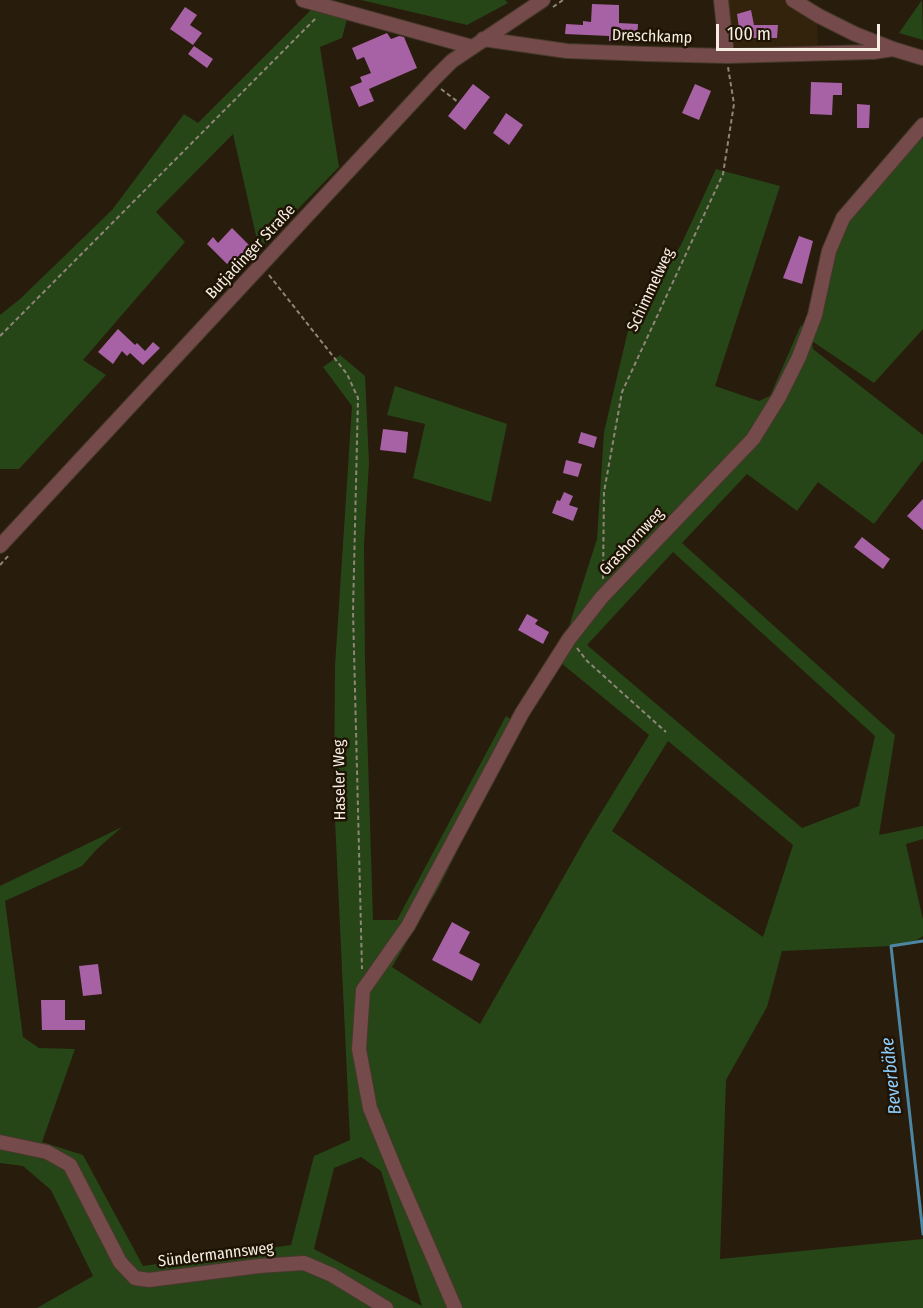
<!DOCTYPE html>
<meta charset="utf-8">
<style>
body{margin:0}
#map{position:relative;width:923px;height:1308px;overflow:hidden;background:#281c0c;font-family:"Fira Sans Condensed",sans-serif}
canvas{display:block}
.scale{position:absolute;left:716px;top:24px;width:164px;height:27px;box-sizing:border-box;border:3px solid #f6eee4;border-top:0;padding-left:8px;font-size:18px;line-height:21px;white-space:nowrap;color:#f6eee4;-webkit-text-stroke:4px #1f1304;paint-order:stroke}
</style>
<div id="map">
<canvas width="923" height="1308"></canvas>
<div class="scale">100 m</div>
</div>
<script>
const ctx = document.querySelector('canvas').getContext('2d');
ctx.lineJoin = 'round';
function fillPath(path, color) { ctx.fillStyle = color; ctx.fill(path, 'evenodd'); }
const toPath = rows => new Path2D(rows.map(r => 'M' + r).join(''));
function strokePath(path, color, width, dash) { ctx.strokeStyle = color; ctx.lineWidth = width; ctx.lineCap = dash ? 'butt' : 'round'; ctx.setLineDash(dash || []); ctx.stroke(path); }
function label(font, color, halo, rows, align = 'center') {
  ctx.font = font + ' "Fira Sans Condensed",sans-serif'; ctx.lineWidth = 5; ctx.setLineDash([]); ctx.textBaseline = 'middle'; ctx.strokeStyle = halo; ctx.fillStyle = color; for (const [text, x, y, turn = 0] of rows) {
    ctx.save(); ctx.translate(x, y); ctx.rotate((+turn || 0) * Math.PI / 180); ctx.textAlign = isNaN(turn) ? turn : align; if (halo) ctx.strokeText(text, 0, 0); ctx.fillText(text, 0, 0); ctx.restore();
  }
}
fillPath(toPath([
 [725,0,784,0,817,20,818,49,731,51]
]), '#33220c');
fillPath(toPath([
 [361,0,505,0,508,3,467,25],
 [922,0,923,40,899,33],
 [312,9,347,19,342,38,320,47,339,167,259,249,233,134,156,212,185,242,83,360,106,375,19,469,0,469,0,315,20,299,112,210,184,114,198,123],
 [919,136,923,139,923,329,874,383,812,341,813,349,923,435,923,460,874,524,818,482,797,511,747,474,682,543,895,735,879,835,923,826,923,839,906,844,923,920,923,936,917,940,891,946,782,951,767,1007,726,1080,720,1259,923,1239,923,1308,37,1308,93,1276,51,1190,23,1166,0,1163,0,886,122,827,97,849,82,866,5,901,23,1037,39,1048,75,1049,42,1142,83,1155,143,1266,291,1245,314,1156,350,1140,334,798,335,666,352,406,323,367,340,355,365,376,369,463,364,545,365,662,373,920,397,920,506,716,520,725,438,889,392,967,480,1024,588,834,649,735,561,663,571,620,597,539,604,432,634,305,644,299,681,245,716,169,780,186,715,386,759,401,770,396,801,325,812,339,838,239,854,209],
 [673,552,875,736,859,806,802,828,587,645],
 [668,741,793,845,763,937,612,831],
 [361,1157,381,1171,422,1306,314,1249,334,1168],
 [395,386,507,424,491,502,413,478,425,424,387,415]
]), '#264617');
strokePath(toPath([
 [923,941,891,946,923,1234]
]), '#4d86a2', 3);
fillPath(toPath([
 [592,4,619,5,619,23,638,24,637,42,609,41,609,36,565,34,566,24,583,25,583,21,591,22],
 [185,7,197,15,190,25,202,33,193,45,170,29],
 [751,10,754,25,778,25,777,38,751,38,751,27,739,28,737,14],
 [387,33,391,39,399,36,404,37,417,68,369,89,374,101,359,107,350,87,362,82,360,77,371,73,364,57,357,60,352,48],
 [194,46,213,59,207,68,188,54],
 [811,82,842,83,842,95,833,95,832,115,810,114],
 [473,84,490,97,465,130,448,116],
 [695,84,711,91,699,120,682,113],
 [857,104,870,105,869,128,857,128],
 [506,113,523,125,509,145,493,133],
 [232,228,254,250,240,264,233,258,227,264,207,244,213,237,218,243],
 [799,236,813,241,802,284,783,278],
 [118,329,135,345,137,343,145,351,153,342,160,348,143,365,130,353,127,356,122,351,113,364,98,352],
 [383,429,408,432,406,453,380,450],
 [581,432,597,437,594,448,578,443],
 [566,460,582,464,578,477,563,473],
 [564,492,573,496,569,505,578,508,573,521,552,513,557,500,560,501],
 [923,499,923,530,907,516],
 [862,537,890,559,883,569,854,547],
 [527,614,538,620,535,624,549,632,543,644,518,630],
 [452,922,470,932,459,953,480,964,472,981,432,960],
 [98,964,102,994,83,996,79,966],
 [41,1000,65,1000,65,1020,85,1020,85,1030,42,1030]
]), '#a761a5');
const minor = toPath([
 [303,0,472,47],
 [721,0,727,56],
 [793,0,819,16,855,34,893,49,923,58],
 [483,39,567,51,647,54,727,56,873,52,893,49],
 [0,546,434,79,452,61,543,0],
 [0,1142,47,1152,70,1165,120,1262,135,1278,149,1280,259,1266,304,1263,332,1275,386,1308],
 [455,1308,397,1174,370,1108,359,1049,363,990,408,926,522,713,569,639,602,597,753,439,779,397,799,357,815,315,829,251,843,218,923,125]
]);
strokePath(minor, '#45392a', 16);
strokePath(toPath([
 [553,7,563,0],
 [441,89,458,102],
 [269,275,347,374,358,398,353,611,362,969],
 [0,336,317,17],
 [0,565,10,554],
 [603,579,604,492,622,392,723,174,734,104,728,67],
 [577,648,587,661,666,732]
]), '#8f8578', 2, [4.5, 3]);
strokePath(minor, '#744a4a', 14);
label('16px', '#f6eee4', '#1f1304', [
 ["Dreschkamp",652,37,2],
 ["Butjadinger Straße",251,252,-47],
 ["Schimmelweg",651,290,-65],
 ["Grashornweg",632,542,-47],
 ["Haseler Weg",340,780,-91],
 ["Sündermannsweg",216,1255,-7]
]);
label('italic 18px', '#8dcefe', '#1f1304', [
 ["Beverbäke",892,1076,-96]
]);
</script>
